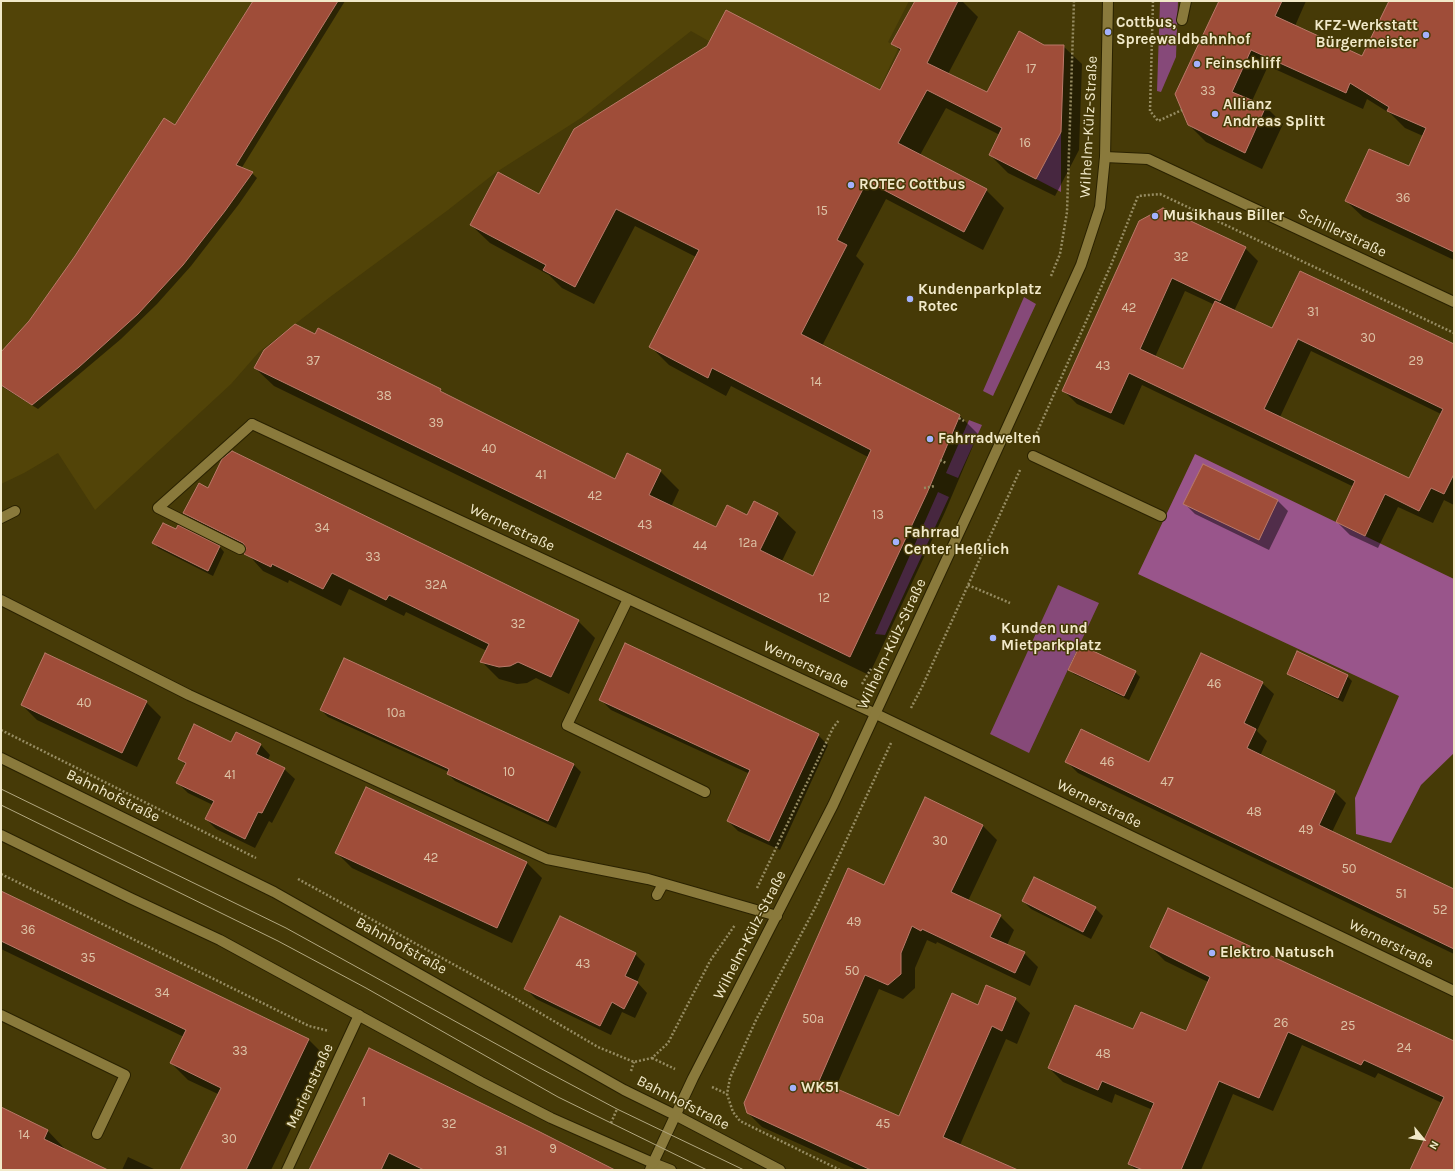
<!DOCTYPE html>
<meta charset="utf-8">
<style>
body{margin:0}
#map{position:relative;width:1455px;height:1171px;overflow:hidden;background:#463a07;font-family:Karla,sans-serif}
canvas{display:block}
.frame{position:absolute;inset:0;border:2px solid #f1e9c9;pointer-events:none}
.north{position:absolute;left:1403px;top:1119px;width:40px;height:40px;-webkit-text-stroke:3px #463a07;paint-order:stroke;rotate:119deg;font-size:11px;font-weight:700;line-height:16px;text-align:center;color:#f1e9c9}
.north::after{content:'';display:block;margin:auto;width:14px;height:18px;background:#f1e9c9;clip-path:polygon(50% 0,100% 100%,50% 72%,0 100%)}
</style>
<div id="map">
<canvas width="1455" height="1171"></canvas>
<div class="frame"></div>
<div class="north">N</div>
</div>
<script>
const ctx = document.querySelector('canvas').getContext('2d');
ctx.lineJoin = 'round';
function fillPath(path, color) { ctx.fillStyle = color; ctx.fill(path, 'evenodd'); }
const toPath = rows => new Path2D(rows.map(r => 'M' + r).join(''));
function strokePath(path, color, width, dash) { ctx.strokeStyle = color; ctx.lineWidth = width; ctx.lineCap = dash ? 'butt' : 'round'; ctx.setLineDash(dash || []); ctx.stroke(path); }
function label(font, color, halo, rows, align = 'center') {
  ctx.font = font + ' Karla,sans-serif'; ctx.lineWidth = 3; ctx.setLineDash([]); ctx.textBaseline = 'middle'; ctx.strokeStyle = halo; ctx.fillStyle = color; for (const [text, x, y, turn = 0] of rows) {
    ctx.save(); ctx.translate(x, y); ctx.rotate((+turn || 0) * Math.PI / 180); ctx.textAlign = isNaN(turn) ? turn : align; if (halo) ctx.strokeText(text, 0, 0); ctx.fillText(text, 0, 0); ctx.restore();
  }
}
fillPath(toPath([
 [1,1,909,1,888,42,898,49,864,122,841,116,691,31,581,118,495,173,448,210,330,297,259,352,231,384,95,510,58,453,24,473,1,484]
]), '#524408');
fillPath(toPath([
 [1160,1,1178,1,1176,57,1161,92,1157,91],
 [1061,131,1061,192,1036,179],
 [1024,297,1036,304,993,396,983,391],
 [969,420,982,425,958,478,946,473],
 [938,492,949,497,885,635,875,634],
 [1058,585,1099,603,1029,753,990,734]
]), '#864979');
fillPath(toPath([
 [1195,454,1454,579,1454,753,1421,785,1391,843,1356,834,1355,798,1399,696,1138,574]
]), '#99558b');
fillPath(toPath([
 [254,1,345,1,241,169,252,173,257,178,239,204,191,266,157,304,121,339,38,409,1,386,1,354,30,321,175,126],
 [916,1,962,1,978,17,948,74,987,94,1044,46,1063,46,1082,64,1079,150,1055,196,1008,173,990,155,1000,135,946,108,920,155,986,190,1004,208,983,250,886,199,856,256,864,264,822,346,960,416,978,434,945,512,869,675,274,386,255,368,316,336,440,390,444,394,615,480,660,471,679,490,671,507,716,528,748,517,777,514,796,532,782,561,813,577,868,457,731,386,726,396,669,365,650,346,696,257,635,226,594,304,562,288,549,275,490,243,471,225,540,196,880,92,901,52,893,43],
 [1220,1,1306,1,1295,26,1362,58,1454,32,1454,260,1363,217,1346,201,1410,167,1423,136,1405,128,1391,114,1367,99,1363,109,1268,66,1252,101,1266,107,1283,124,1262,169,1206,142,1189,125],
 [1140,221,1245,248,1258,261,1234,311,1273,329,1454,345,1454,505,1444,500,1433,523,1398,507,1378,548,1350,535,1337,522,1354,487,1142,385,1124,425,1077,404,1064,391],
 [1185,291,1215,305,1183,371,1155,357],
 [1311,351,1441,414,1410,479,1280,417],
 [209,489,578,621,595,638,569,694,536,678,527,683,517,684,499,679,482,662,487,651,406,612,404,616,349,589,341,606,289,580,288,583,263,571,246,552,202,531,185,513],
 [1278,501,1288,511,1269,550,1195,514,1185,504],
 [178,526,220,547,224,552,213,576,158,548,154,543,176,531],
 [344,659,574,765,581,772,556,828,455,781,448,774,449,772,328,717,321,710],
 [1069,669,1135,672,1140,677,1129,700,1074,674],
 [1288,673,1347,676,1352,681,1343,702,1293,678],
 [1262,683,1274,694,1257,731,1267,741,1260,756,1334,791,1346,803,1332,832,1454,890,1454,954,1078,773,1067,762,1150,763],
 [601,700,818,735,828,745,780,850,738,831,728,821,750,774,611,710],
 [146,702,161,717,137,767,37,720,22,705],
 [231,744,260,744,270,755,268,760,284,769,295,779,272,823,269,821,255,848,216,829,206,819,213,805,188,793,177,782,186,765,179,758],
 [366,789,527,863,542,878,512,943,352,868,337,853],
 [926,798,983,826,997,840,968,901,1000,916,1014,930,1007,945,1024,953,1038,967,1030,986,937,942,936,944,927,940,915,968,915,988,903,999,879,989,835,1089,900,1117,1015,999,1030,1013,1017,1044,1006,1039,960,1145,1000,1170,857,1170,762,1127,748,1113,884,886],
 [1,892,309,1040,326,1057,271,1170,182,1170,218,1094,188,1080,171,1063,184,1037,1,949],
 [1023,901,1095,908,1103,916,1091,939,1031,909],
 [1151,947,1454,1042,1454,1170,1411,1170,1442,1103,1378,1073,1375,1078,1302,1045,1273,1111,1233,1094,1201,1170,1136,1170,1129,1164,1153,1110,1115,1094,1112,1103,1063,1082,1049,1068,1134,1030,1186,1032,1208,982,1165,961],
 [635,954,645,964,637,982,647,993,635,1018,622,1012,611,1035,536,999,526,989],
 [369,1049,609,1170,310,1170],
 [1,1108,48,1131,64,1148,64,1150,105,1170,1,1170],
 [128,1157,156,1170,122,1170]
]), '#0007');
const building = toPath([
 [253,1,338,1,236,165,253,172,225,211,183,265,138,314,79,367,32,405,1,385,1,352,29,321,75,256,164,118,175,125,253,1],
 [915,1,958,1,927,63,987,92,1019,31,1044,45,1064,45,1061,132,1036,179,989,155,1002,128,927,90,898,143,987,189,964,232,867,181,837,240,847,245,801,334,960,415,927,493,850,657,254,368,264,350,295,324,315,334,318,328,441,389,440,391,615,479,627,453,661,470,649,495,716,527,727,505,747,515,754,501,778,513,760,550,813,576,871,450,712,368,708,378,649,347,699,250,616,209,575,287,543,270,546,265,470,225,498,172,539,194,574,129,707,46,726,10,880,90,901,49,891,44,915,1],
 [1219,1,1282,1,1275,16,1362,56,1389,1,1454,1,1454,252,1345,201,1369,149,1409,166,1426,128,1387,111,1389,107,1350,83,1346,93,1251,50,1232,92,1266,106,1245,153,1188,125,1175,94,1219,1],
 [1163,208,1246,247,1220,301,1172,278,1140,349,1183,369,1215,301,1272,328,1300,271,1374,306,1454,344,1454,474,1444,494,1431,488,1419,511,1385,494,1365,536,1336,522,1355,481,1129,373,1111,413,1062,391,1139,221,1163,208],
 [1298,339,1443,409,1409,478,1264,409,1298,339],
 [232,451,579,620,551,677,518,662,510,666,499,667,480,662,489,644,389,595,386,600,332,573,323,589,272,564,271,567,244,554,246,548,243,543,183,513,199,483,208,488,222,459,232,451],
 [1203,464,1278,500,1259,540,1183,504,1203,464],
 [163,523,176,529,178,525,220,546,208,571,152,543,163,523],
 [625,643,819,734,769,841,727,821,750,770,599,700,625,643],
 [1080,645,1136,671,1124,696,1068,670,1080,645],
 [1297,651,1348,675,1338,698,1287,674,1297,651],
 [45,653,147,701,122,753,21,705,45,653],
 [1201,653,1263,682,1244,723,1256,729,1247,748,1335,791,1319,825,1454,889,1454,949,1065,762,1081,729,1149,762,1201,653],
 [344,658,574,764,548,821,447,774,449,769,320,710,344,658],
 [194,724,231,742,236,732,261,744,256,754,285,768,262,813,258,812,245,839,205,819,214,801,176,783,186,763,178,759,194,724],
 [366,787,527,862,497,928,335,853,366,787],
 [925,797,983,825,951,892,1001,915,990,937,1025,952,1015,973,922,929,921,931,912,926,901,953,901,974,888,985,865,975,819,1081,899,1116,952,993,978,1005,986,985,1016,998,1002,1031,992,1026,943,1137,1018,1170,871,1170,747,1113,744,1103,848,868,884,885,925,797],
 [1034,877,1096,907,1083,932,1022,901,1034,877],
 [1,891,309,1039,246,1170,180,1170,221,1088,170,1063,186,1030,1,941,1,891],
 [1168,908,1454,1041,1454,1170,1410,1170,1444,1097,1364,1060,1361,1065,1288,1032,1259,1098,1219,1081,1181,1170,1143,1170,1128,1164,1154,1103,1102,1081,1098,1090,1048,1068,1075,1005,1133,1029,1141,1012,1186,1031,1210,977,1150,947,1168,908],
 [560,916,636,953,625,976,638,982,624,1009,612,1002,600,1026,524,989,560,916],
 [369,1048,540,1132,615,1170,424,1170,389,1153,381,1170,309,1170,369,1048],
 [1,1107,48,1130,44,1139,108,1170,1,1170,1,1107]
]);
fillPath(building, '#9f4d39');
strokePath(building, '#b97969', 1);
const service = toPath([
 [1033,456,1161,516],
 [1,518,15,511],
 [240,549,158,508,252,424],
 [628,599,567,725,705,792],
 [1,600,189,695,547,859,648,879,777,916],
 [657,895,663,884],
 [1,1015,125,1075,97,1134]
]);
const minor = toPath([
 [1182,20,1186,1],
 [1105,157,1148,159,1454,302],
 [252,424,876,714,1454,991],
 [287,1170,359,1015],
 [650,1170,653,1163]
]);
const tertiary = toPath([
 [675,1115,780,1170],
 [653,1163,671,1170]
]);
const secondary = toPath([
 [1,758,274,892,624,1090,675,1115],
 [1,835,130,898,220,940,481,1082,551,1118,653,1163,693,1078,833,805,975,498,1081,265,1100,207,1105,157,1108,1]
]);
strokePath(service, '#2a2201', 12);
strokePath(minor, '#2a2201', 12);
strokePath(tertiary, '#2a2201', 12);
strokePath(secondary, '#2a2201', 12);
strokePath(toPath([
 [1153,1,1150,111,1158,121,1182,110],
 [1051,276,1060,254,1067,212,1074,1],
 [959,418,964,421],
 [1035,437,1111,265,1138,196,1160,194,1454,333],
 [940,460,946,463],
 [924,488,935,486],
 [968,585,1010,603],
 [862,684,871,669],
 [911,708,922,687,1020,470],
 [1,730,256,858],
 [1,874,309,1026,329,1031],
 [298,879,511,996,598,1047,634,1062,652,1058,668,1043,710,961,735,925],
 [757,888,833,728,839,720],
 [652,1058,675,1069],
 [631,1071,634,1062],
 [712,1087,727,1094],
 [611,1123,617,1109],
 [840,1170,740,1121,733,1112,727,1094,730,1078,756,1020,816,906,891,743]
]), '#968c62', 2.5, [2, 2]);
strokePath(service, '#8a7a3c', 10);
strokePath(minor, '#8a7a3c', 10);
strokePath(tertiary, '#8a7a3c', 10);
strokePath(secondary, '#8a7a3c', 10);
strokePath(toPath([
 [1,789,286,928,538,1067,617,1109,744,1170],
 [1,805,278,941,366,988,558,1097,707,1170]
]), '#b2a881', 1);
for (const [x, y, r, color] of [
 [1108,32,4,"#a3b2fd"],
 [1426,35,4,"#a3b2fd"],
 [1197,64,4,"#a3b2fd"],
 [1215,114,4,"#a3b2fd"],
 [851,185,4,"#a3b2fd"],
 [1155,216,4,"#a3b2fd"],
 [910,299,4,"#a3b2fd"],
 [930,439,4,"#a3b2fd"],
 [896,542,4,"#a3b2fd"],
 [993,638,4,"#a3b2fd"],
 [1212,953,4,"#a3b2fd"],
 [793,1088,4,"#a3b2fd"]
]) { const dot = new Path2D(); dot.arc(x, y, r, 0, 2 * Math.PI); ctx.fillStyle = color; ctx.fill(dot); strokePath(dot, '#463a07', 1.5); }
label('13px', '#dcc2a5', null, [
 ["17",1031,69],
 ["33",1208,91],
 ["16",1025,143],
 ["36",1403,198],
 ["15",822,211],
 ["32",1181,257],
 ["42",1129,308],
 ["31",1313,312],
 ["30",1368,338],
 ["37",313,361],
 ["29",1416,361],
 ["43",1103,366],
 ["14",816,382],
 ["38",384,396],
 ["39",436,423],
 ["40",489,449],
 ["41",541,475],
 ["42",595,496],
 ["13",878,515],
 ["43",645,525],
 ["34",322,528],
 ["12a",748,543],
 ["44",700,546],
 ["33",373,557],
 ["32A",436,585],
 ["12",824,598],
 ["32",518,624],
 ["46",1214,684],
 ["40",84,703],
 ["10a",396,713],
 ["46",1107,762],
 ["10",509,772],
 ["41",230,775],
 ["47",1167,782],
 ["48",1254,812],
 ["49",1306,830],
 ["30",940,841],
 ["42",431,858],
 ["50",1349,869],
 ["51",1401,894],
 ["52",1440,910],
 ["49",854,922],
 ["36",28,930],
 ["35",88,958],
 ["43",583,964],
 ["50",852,971],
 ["34",162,993],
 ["50a",813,1019],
 ["26",1281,1023],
 ["25",1348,1026],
 ["24",1404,1048],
 ["33",240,1051],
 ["48",1103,1054],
 ["1",364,1102],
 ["32",449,1124],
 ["45",883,1124],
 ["14",24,1135],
 ["30",229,1139],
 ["9",553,1149],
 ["31",501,1151]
]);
label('bold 15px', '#f1e9c9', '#463a07', [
 ["Cottbus,",1116,23],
 ["Spreewaldbahnhof",1116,40],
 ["KFZ-Werkstatt",1418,26,"right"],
 ["Bürgermeister",1418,43,"right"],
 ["Feinschliff",1205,64],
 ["Allianz",1223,105],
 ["Andreas Splitt",1223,122],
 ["ROTEC Cottbus",859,185],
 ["Musikhaus Biller",1163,216],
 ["Kundenparkplatz",918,290],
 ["Rotec",918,307],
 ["Fahrradwelten",938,439],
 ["Fahrrad",904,533],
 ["Center Heßlich",904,550],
 ["Kunden und",1001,629],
 ["Mietparkplatz",1001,646],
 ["Elektro Natusch",1220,953],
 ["WK51",801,1088]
], 'left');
label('15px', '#f1e9c9', '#463a07', [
 ["Wilhelm-Külz-Straße",1089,127,-87],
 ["Schillerstraße",1342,233,25],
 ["Wernerstraße",512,528,25],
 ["Wilhelm-Külz-Straße",892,644,-65],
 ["Wernerstraße",806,665,25],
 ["Bahnhofstraße",113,796,26],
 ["Wernerstraße",1099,804,26],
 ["Wilhelm-Külz-Straße",750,935,-63],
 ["Wernerstraße",1391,944,26],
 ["Bahnhofstraße",401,946,29],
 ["Marienstraße",310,1086,-65],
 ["Bahnhofstraße",683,1103,27]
]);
</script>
